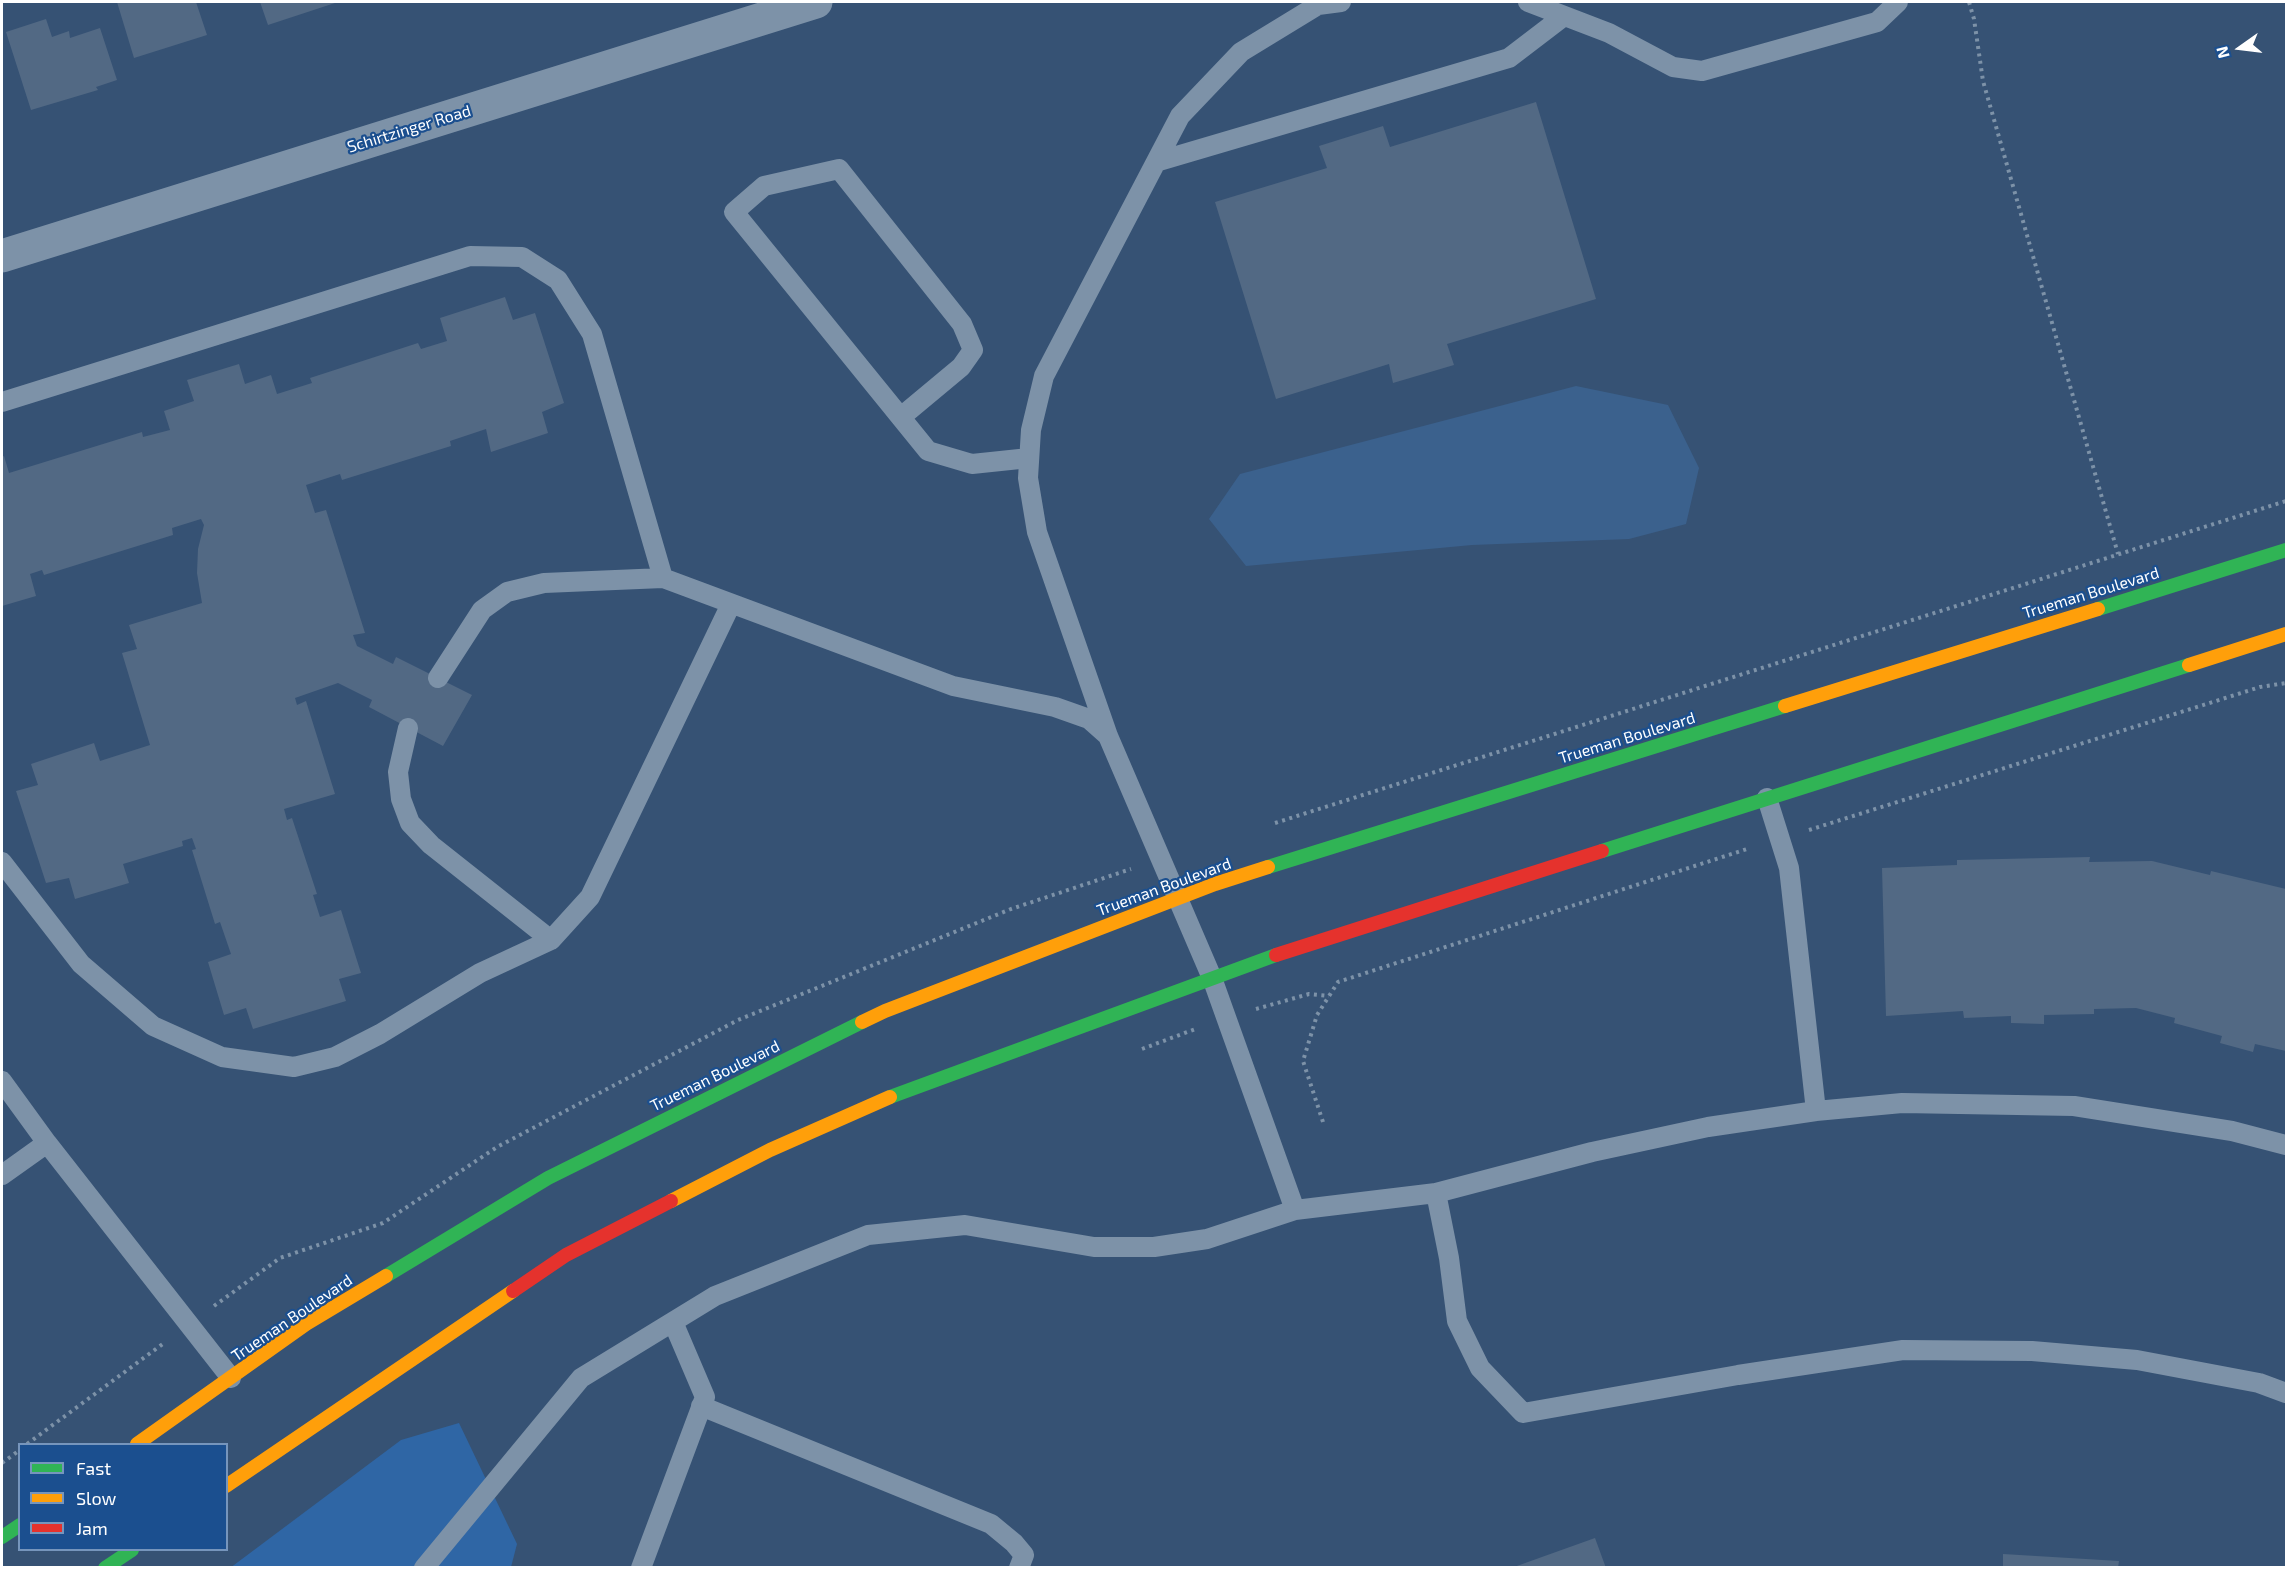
<!DOCTYPE html>
<style>
body{margin:0}
#map{position:relative;width:2288px;height:1569px;overflow:hidden;background:#365274;font-family:"Exo 2",sans-serif}
canvas{display:block}
.frame{position:absolute;inset:0;border:3px solid #fff;pointer-events:none}
.legend{position:absolute;left:18px;top:1443px;width:210px;height:108px;box-sizing:border-box;background:#1b4f8f;border:2px solid #7695bc;margin:0;padding:8px 10px;list-style:none;font-size:18px;color:#fff}
.legend li{display:flex;align-items:center;gap:12px;height:30px}
.legend b{width:30px;border:2px solid #7695bc}
.north{position:absolute;left:2210px;top:18px;width:60px;height:60px;-webkit-text-stroke:4px #1b4f8f;paint-order:stroke;rotate:256deg;font-size:16px;font-weight:700;line-height:24px;text-align:center;color:#fff}
.north::after{content:'';display:block;margin:auto;width:21px;height:27px;background:#fff;clip-path:polygon(50% 0,100% 100%,50% 72%,0 100%)}
</style>
<div id="map">
<canvas width="2288" height="1569"></canvas>
<div class="frame"></div>
<ul class="legend">
<li><b style="height:8px;background:#30b455"></b>Fast</li>
<li><b style="height:8px;background:#ff9f0a"></b>Slow</li>
<li><b style="height:8px;background:#e5322d"></b>Jam</li>
</ul>
<div class="north">N</div>
</div>
<script>
const ctx = document.querySelector('canvas').getContext('2d');
ctx.lineJoin = 'round';
function fillPath(path, color) { ctx.fillStyle = color; ctx.fill(path, 'evenodd'); }
const toPath = rows => new Path2D(rows.map(r => 'M' + r).join(''));
function strokePath(path, color, width, dash) { ctx.strokeStyle = color; ctx.lineWidth = width; ctx.lineCap = dash ? 'butt' : 'round'; ctx.setLineDash(dash || []); ctx.stroke(path); }
function label(font, color, halo, rows, align = 'center') {
  ctx.font = font + ' "Exo 2",sans-serif'; ctx.lineWidth = 4.5; ctx.setLineDash([]); ctx.textBaseline = 'middle'; ctx.strokeStyle = halo; ctx.fillStyle = color; for (const [text, x, y, turn = 0] of rows) {
    ctx.save(); ctx.translate(x, y); ctx.rotate((+turn || 0) * Math.PI / 180); ctx.textAlign = isNaN(turn) ? turn : align; if (halo) ctx.strokeText(text, 0, 0); ctx.fillText(text, 0, 0); ctx.restore();
  }
}
fillPath(toPath([
 [459,1423,517,1544,511,1567,230,1568,401,1440]
]), '#2f66a5');
fillPath(toPath([
 [1576,386,1668,405,1699,468,1686,524,1629,539,1472,545,1246,566,1209,519,1240,474]
]), '#3b618d');
fillPath(toPath([
 [117,2,196,2,207,35,134,58],
 [260,2,338,2,268,25],
 [46,19,52,37,69,31,70,38,100,28,117,80,96,87,98,90,31,110,6,32],
 [1536,102,1596,299,1447,344,1454,365,1393,383,1389,364,1276,399,1215,202,1327,168,1319,146,1383,126,1390,147],
 [505,297,513,320,535,313,564,403,542,412,548,433,491,452,486,429,450,441,451,446,342,480,340,474,306,485,315,513,326,510,365,633,353,635,357,646,393,664,396,657,472,695,443,746,369,707,372,700,338,683,295,698,297,705,306,701,335,794,284,809,287,820,292,818,317,894,313,895,320,917,341,910,361,973,339,979,346,1001,253,1029,246,1008,224,1015,208,962,231,954,220,922,215,924,192,850,196,849,192,838,182,841,183,846,123,864,129,883,75,899,69,878,46,883,16,791,38,785,31,764,94,743,100,761,150,745,122,653,137,649,129,625,202,603,197,573,198,549,204,525,201,519,172,528,173,535,44,575,42,570,30,574,36,596,2,606,2,457,4,456,9,473,142,432,143,437,170,430,164,411,194,401,187,380,239,364,245,384,271,375,277,394,312,383,310,378,418,343,421,349,447,341,440,318],
 [2090,857,2089,862,2152,861,2210,875,2211,871,2286,889,2286,1051,2255,1044,2253,1052,2220,1043,2222,1036,2174,1023,2175,1018,2136,1008,2094,1009,2094,1014,2044,1015,2044,1024,2011,1023,2011,1016,1964,1018,1963,1011,1886,1016,1882,868,1957,865,1957,860],
 [1595,1538,1606,1568,1514,1568,1514,1567],
 [2003,1554,2119,1561,2118,1568,2003,1568]
]), '#526984');
strokePath(toPath([
 [1969,2,1974,19,1983,81,2118,554],
 [1275,823,2286,501],
 [1809,830,2260,687,2286,683],
 [1256,1009,1309,994,1329,996],
 [1142,1049,1198,1028],
 [1323,1122,1303,1061,1317,1015,1338,982,1750,848],
 [214,1306,280,1258,383,1223,497,1147,738,1020,1011,909,1131,869],
 [27,1444,164,1343],
 [2,1463,20,1450]
]), '#7d92a8', 4, [3, 4.5]);
strokePath(toPath([
 [1528,2,1609,33,1673,67,1702,71,1877,22,1898,2],
 [1156,162,1509,58,1564,16],
 [2,402,470,256,522,257,558,280,592,334,663,578,953,686,1055,707,1089,719,1107,735],
 [901,417,961,367,973,350,962,324,839,169,764,186,734,212,928,451,972,464,1029,458],
 [438,678,482,610,507,592,544,583,663,578],
 [408,728,398,772,401,799,410,823,431,845,551,940],
 [1767,798,1789,868,1816,1111],
 [2,862,81,964,153,1026,222,1057,294,1067,335,1057,380,1034,480,973,551,940,590,897,731,604],
 [2,1081,47,1143],
 [2,1175,47,1143,231,1378],
 [1436,1193,1449,1258,1457,1321,1480,1368,1523,1413,1738,1375,1903,1350,2032,1351,2137,1360,2259,1383,2286,1393],
 [1295,1210,1212,978,1108,736,1037,532,1028,478,1031,430,1044,376,1180,116,1241,52,1318,5,1341,2],
 [701,1406,991,1524,1014,1543,1024,1555,1019,1568],
 [424,1568,581,1378,715,1296,868,1235,965,1225,1094,1247,1154,1247,1207,1239,1295,1210,1436,1193,1592,1152,1708,1127,1816,1111,1902,1103,2074,1106,2232,1131,2286,1145],
 [641,1568,705,1397,673,1322]
]), '#7d92a8', 20);
strokePath(toPath([
 [2,256,816,2]
]), '#7d92a8', 33);
strokePath(toPath([
 [2098,609,2286,550],
 [1602,851,2189,665],
 [1268,867,1785,706],
 [890,1097,1276,955],
 [386,1276,548,1178,862,1022],
 [2,1537,20,1525],
 [105,1568,132,1550]
]), '#30b455', 14);
strokePath(toPath([
 [2189,665,2286,634],
 [1785,706,2098,609],
 [862,1022,885,1011,1215,884,1268,867],
 [671,1201,770,1150,890,1097],
 [137,1444,306,1324,386,1276],
 [226,1486,513,1291]
]), '#ff9f0a', 14);
strokePath(toPath([
 [1276,955,1602,851],
 [513,1291,566,1255,671,1201]
]), '#e5322d', 14);
label('16px', '#fff', '#1b4f8f', [
 ["Schirtzinger Road",409,129,-17],
 ["Trueman Boulevard",2091,593,-17],
 ["Trueman Boulevard",1627,738,-17],
 ["Trueman Boulevard",1164,887,-20],
 ["Trueman Boulevard",715,1076,-26],
 ["Trueman Boulevard",292,1318,-34]
]);
</script>
